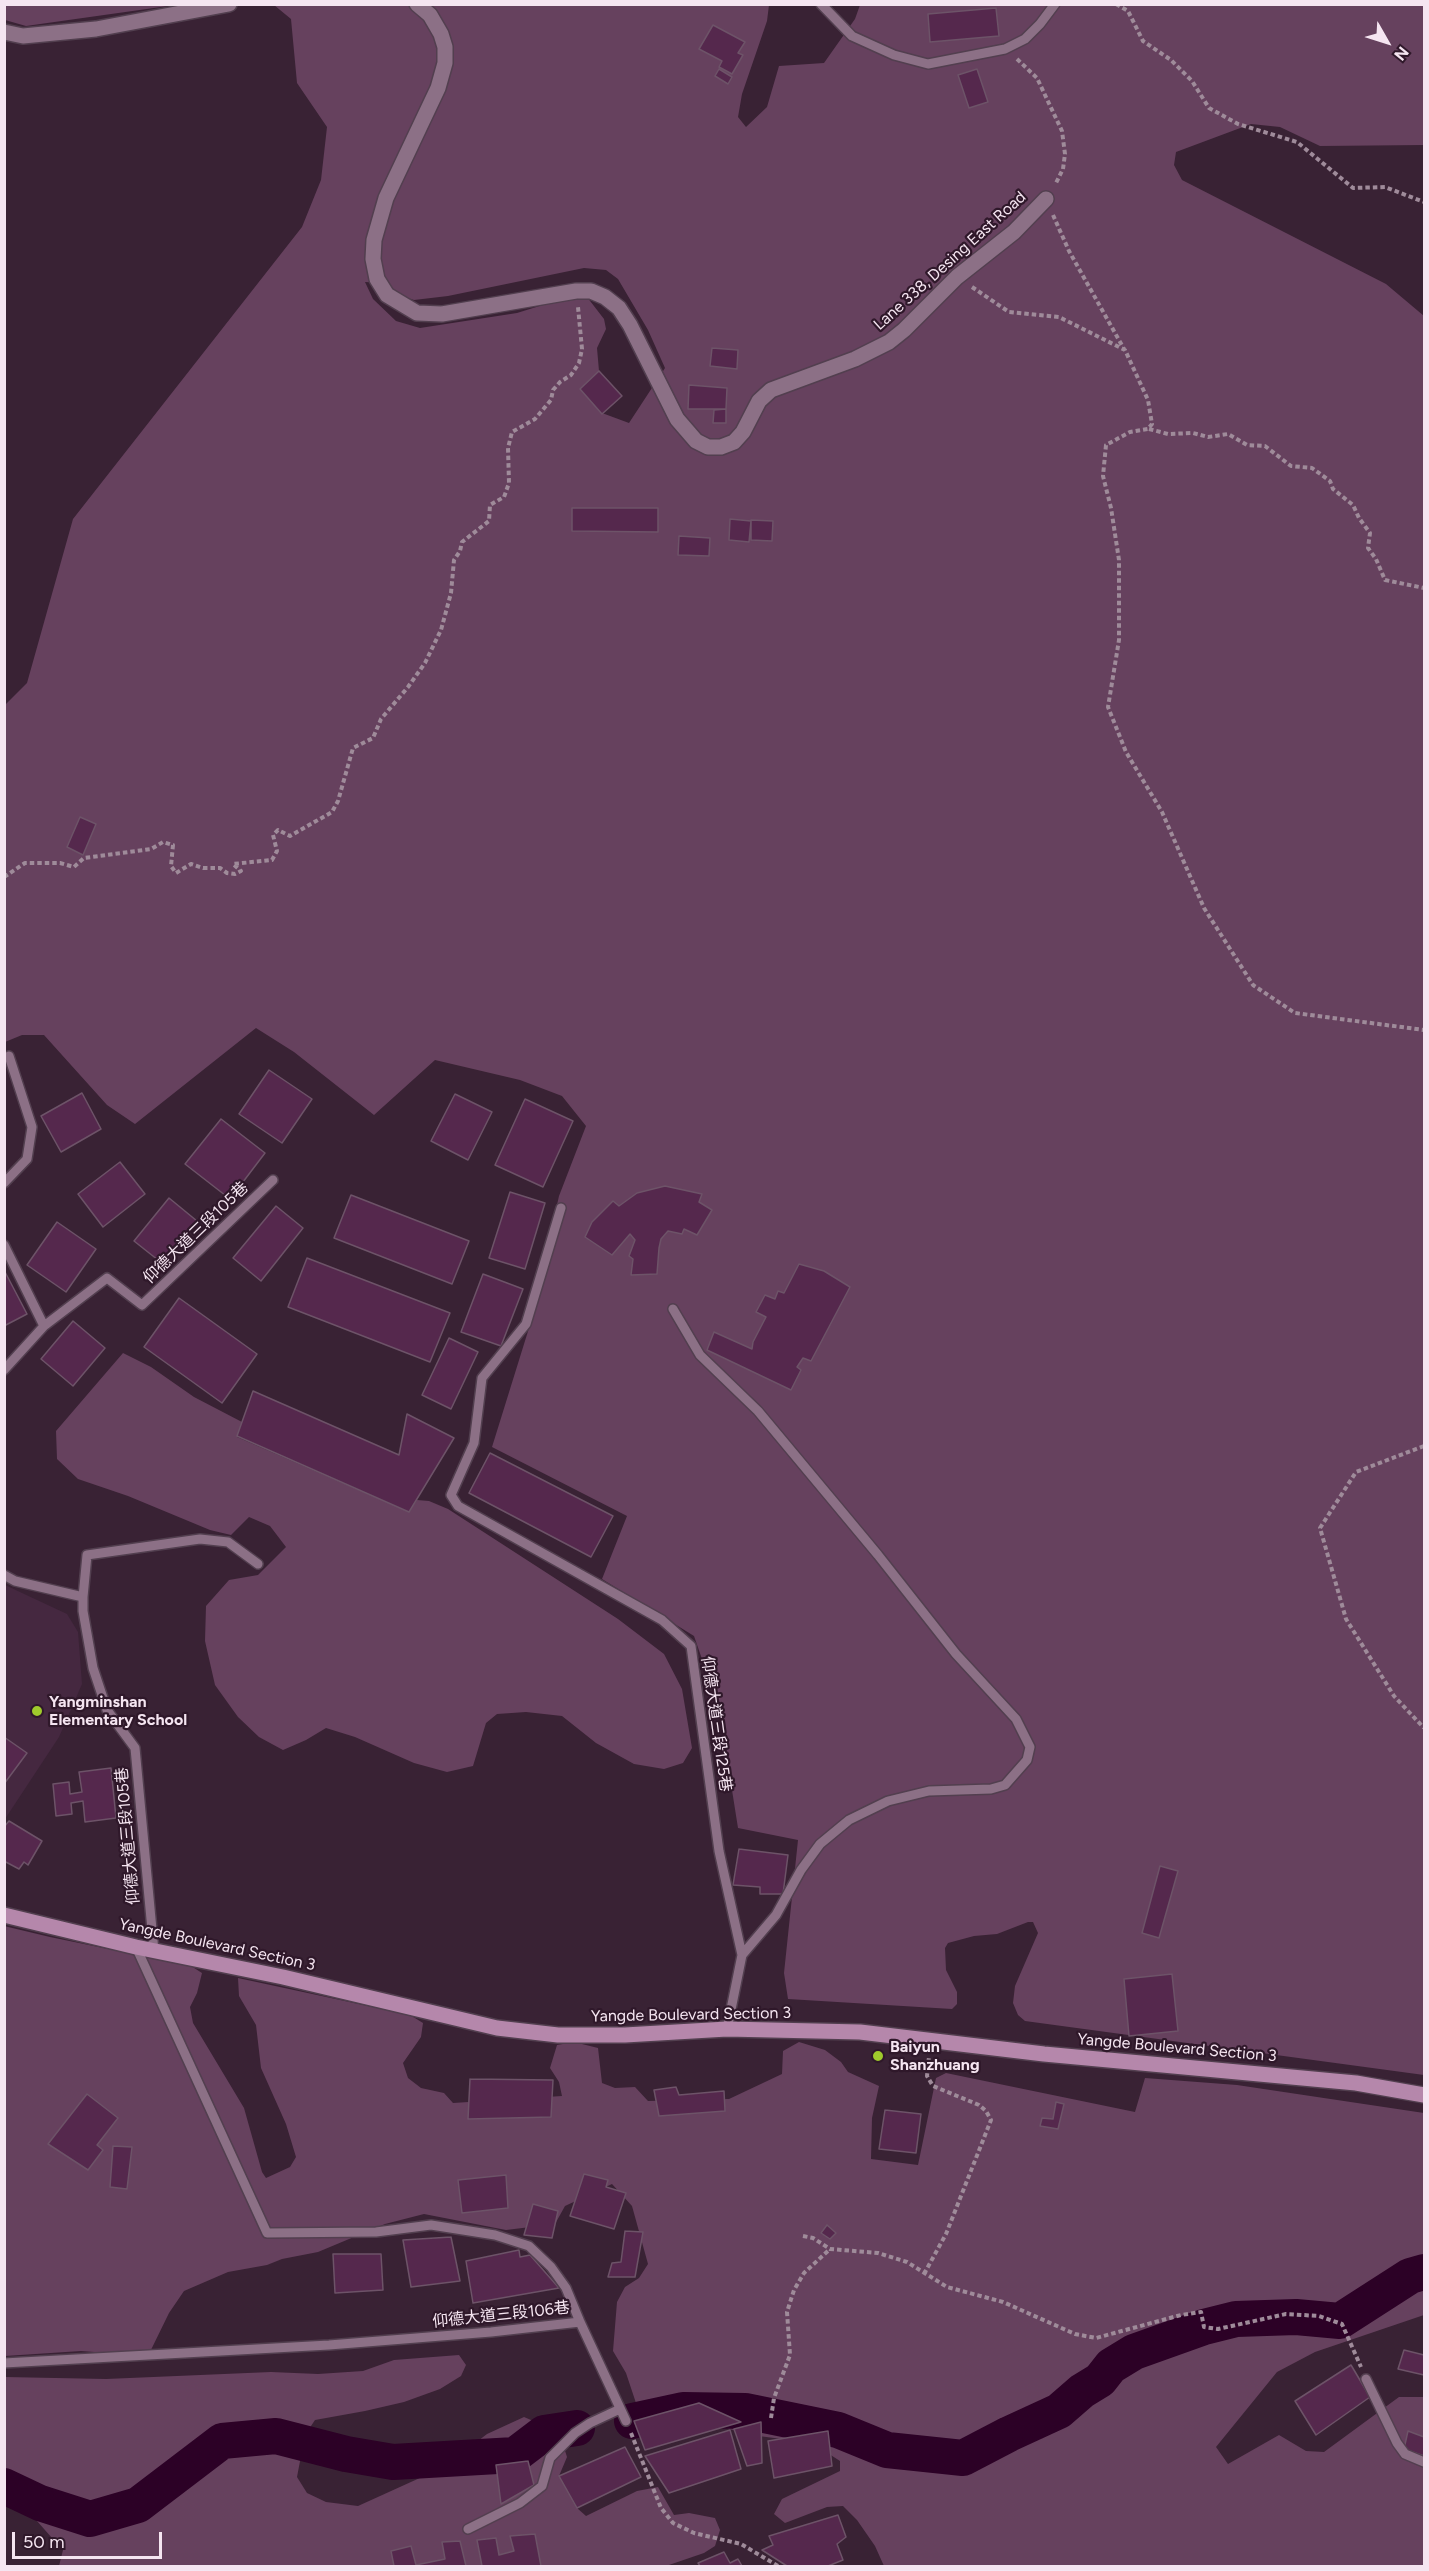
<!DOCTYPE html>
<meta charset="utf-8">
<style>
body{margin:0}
#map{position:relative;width:1429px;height:2571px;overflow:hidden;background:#392234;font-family:Figtree,sans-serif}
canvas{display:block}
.frame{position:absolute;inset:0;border:6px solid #f5e5f1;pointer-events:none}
.north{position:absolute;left:1357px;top:12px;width:60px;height:60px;-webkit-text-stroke:4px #2f182a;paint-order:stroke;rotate:129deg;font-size:16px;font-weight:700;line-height:24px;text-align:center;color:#f5e5f1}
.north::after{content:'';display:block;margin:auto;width:21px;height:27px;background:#f5e5f1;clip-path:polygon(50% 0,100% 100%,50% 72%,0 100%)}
.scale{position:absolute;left:12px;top:2532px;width:150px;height:27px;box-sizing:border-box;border:3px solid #f5e5f1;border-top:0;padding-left:8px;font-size:18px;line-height:21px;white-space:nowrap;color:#f5e5f1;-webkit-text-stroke:4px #2f182a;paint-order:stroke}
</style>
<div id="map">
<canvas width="1429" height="2571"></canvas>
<div class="frame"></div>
<div class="north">N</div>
<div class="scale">50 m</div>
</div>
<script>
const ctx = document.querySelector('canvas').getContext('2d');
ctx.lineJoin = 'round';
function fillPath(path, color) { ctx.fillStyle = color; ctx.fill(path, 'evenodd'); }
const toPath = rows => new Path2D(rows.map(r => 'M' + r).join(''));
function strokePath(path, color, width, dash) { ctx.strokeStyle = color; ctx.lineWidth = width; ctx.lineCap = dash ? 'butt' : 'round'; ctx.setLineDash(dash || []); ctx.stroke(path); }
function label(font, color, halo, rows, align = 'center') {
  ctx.font = font + ' Figtree,"Noto Sans TC",sans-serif'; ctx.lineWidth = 4.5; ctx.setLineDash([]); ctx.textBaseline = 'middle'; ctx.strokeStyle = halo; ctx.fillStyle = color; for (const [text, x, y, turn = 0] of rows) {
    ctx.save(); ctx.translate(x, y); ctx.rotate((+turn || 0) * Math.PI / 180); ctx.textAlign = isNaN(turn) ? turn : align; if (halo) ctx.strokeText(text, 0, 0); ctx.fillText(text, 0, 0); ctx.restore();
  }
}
fillPath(toPath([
 [5,1585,67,1614,78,1632,82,1684,59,1737,5,1819]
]), '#452840');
fillPath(toPath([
 [4,5,5,4,175,5,26,26,5,20],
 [274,5,769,5,767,21,742,94,738,117,746,127,767,107,779,66,824,63,855,19,860,5,1424,5,1424,145,1320,146,1280,127,1251,124,1176,152,1174,165,1182,180,1386,284,1424,316,1424,2075,1025,2021,1018,2015,1013,2003,1015,1986,1038,1933,1033,1922,1028,1922,997,1934,974,1936,948,1943,945,1948,946,1970,957,1992,957,2004,952,2009,788,1999,784,1973,798,1840,738,1828,719,1708,694,1636,602,1579,627,1516,492,1447,529,1328,559,1196,586,1126,562,1096,520,1080,435,1060,374,1115,294,1052,256,1028,135,1124,107,1105,44,1035,22,1035,5,1042,4,706,27,683,73,519,302,227,321,180,327,127,297,83,291,19],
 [584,268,606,270,618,279,648,330,665,368,629,423,602,413,580,389,599,371,597,348,606,329,604,319,587,297,565,298,517,313,420,328,396,321,373,299,365,282,383,283,396,294,414,300,448,296],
 [123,1353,151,1367,194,1397,242,1422,237,1437,409,1512,417,1500,429,1501,448,1509,618,1619,664,1654,682,1689,692,1748,683,1763,664,1769,634,1764,596,1743,562,1716,526,1712,497,1714,486,1723,473,1766,447,1772,414,1763,355,1737,326,1728,306,1740,283,1750,259,1737,238,1717,215,1685,205,1641,206,1606,229,1580,258,1575,286,1547,270,1526,249,1517,231,1535,210,1530,128,1496,78,1479,57,1459,56,1431],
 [4,1926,50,1937,191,1966,202,1973,197,1993,190,2007,193,2023,244,2108,262,2172,266,2178,290,2167,296,2157,286,2124,261,2068,256,2025,239,1996,238,1978,410,2015,423,2023,421,2037,403,2063,408,2078,421,2088,444,2093,453,2103,562,2096,559,2082,550,2068,557,2045,574,2042,598,2048,602,2083,615,2088,635,2087,648,2101,729,2099,782,2074,783,2051,799,2042,825,2050,841,2062,848,2072,879,2086,872,2118,871,2159,918,2165,936,2078,946,2073,1135,2112,1145,2078,1237,2085,1424,2113,1424,2315,1315,2352,1277,2372,1216,2447,1228,2464,1279,2435,1306,2451,1324,2452,1399,2397,1424,2397,1424,2566,884,2566,875,2546,857,2520,843,2506,827,2507,785,2523,774,2514,782,2499,840,2471,840,2461,812,2443,751,2435,701,2421,671,2419,637,2406,626,2373,613,2351,617,2302,625,2287,639,2278,648,2264,632,2206,612,2184,565,2206,555,2224,506,2230,424,2214,385,2224,318,2252,282,2259,267,2265,228,2272,184,2291,169,2313,148,2356,81,2351,5,2356],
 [459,2355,466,2365,461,2376,440,2389,404,2402,365,2411,315,2420,305,2435,297,2477,307,2493,326,2502,358,2506,444,2467,487,2434,524,2417,559,2432,567,2457,559,2476,577,2508,586,2516,637,2491,658,2487,674,2515,689,2513,715,2518,720,2530,715,2546,704,2553,666,2566,59,2566,64,2546,52,2538,29,2512,5,2501,5,2377,106,2379,271,2372,318,2374,363,2371,394,2360]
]), '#66415e');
strokePath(toPath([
 [632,2421,683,2410,745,2411,838,2430,887,2450,963,2458,1009,2434,1059,2411,1082,2391,1100,2380,1111,2366,1134,2352,1204,2327,1236,2319,1296,2317,1340,2321,1410,2276,1424,2272],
 [4,2486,40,2503,90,2519,138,2505,222,2441,276,2436,346,2454,393,2462,515,2455,544,2433,577,2428]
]), '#2c0126', 36);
const building = toPath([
 [996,8,999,36,930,42,928,14,996,8],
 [713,25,745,42,738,53,743,55,732,74,719,67,722,61,699,49,713,25],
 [719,69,732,77,728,84,715,76,719,69],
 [977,69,988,102,969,108,958,75,977,69],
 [712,348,738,350,737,369,710,366,712,348],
 [599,371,622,396,602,414,580,389,599,371],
 [689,385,727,388,726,409,688,409,689,385],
 [726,409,726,423,713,423,714,410,726,409],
 [572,508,658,508,658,532,572,531,572,508],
 [730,519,751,521,749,542,729,540,730,519],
 [751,520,773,521,772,541,751,540,751,520],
 [679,536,710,538,709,556,678,555,679,536],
 [80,817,96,824,83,855,67,847,80,817],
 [269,1070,312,1099,282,1143,239,1114,269,1070],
 [82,1093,101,1129,61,1152,41,1116,82,1093],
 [455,1094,492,1112,468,1160,431,1141,455,1094],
 [525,1099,573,1121,543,1187,495,1165,525,1099],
 [221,1119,265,1153,230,1199,185,1164,221,1119],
 [120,1162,145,1194,103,1227,78,1194,120,1162],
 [665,1186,702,1194,699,1202,712,1210,697,1235,684,1229,682,1234,668,1231,661,1239,659,1248,657,1274,631,1275,633,1259,629,1256,635,1240,630,1234,612,1255,585,1237,592,1222,613,1201,619,1206,637,1193,665,1186],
 [510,1192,545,1203,525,1269,489,1258,510,1192],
 [351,1195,469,1241,452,1284,334,1238,351,1195],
 [169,1198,197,1221,163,1264,134,1241,169,1198],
 [276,1206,303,1228,261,1281,233,1258,276,1206],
 [57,1222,96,1249,66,1292,27,1265,57,1222],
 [307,1258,450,1313,430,1362,288,1307,307,1258],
 [799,1264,824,1271,850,1287,811,1361,803,1358,797,1367,801,1370,791,1390,707,1350,714,1332,752,1349,753,1342,766,1317,756,1312,765,1295,775,1299,778,1291,784,1293,799,1264],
 [4,1270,27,1314,4,1326,4,1270],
 [483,1274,523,1289,501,1346,461,1332,483,1274],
 [179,1298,257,1354,222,1403,144,1347,179,1298],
 [73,1321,105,1348,73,1386,41,1359,73,1321],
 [449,1338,478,1352,451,1409,422,1395,449,1338],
 [253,1391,399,1455,407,1414,454,1438,409,1512,237,1436,253,1391],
 [490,1453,613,1516,591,1557,469,1493,490,1453],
 [4,1737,27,1753,4,1784,4,1737],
 [111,1768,116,1818,85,1822,83,1801,71,1803,72,1814,56,1816,53,1784,69,1782,70,1794,82,1792,79,1772,111,1768],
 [9,1821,42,1841,28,1865,24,1862,19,1869,4,1861,4,1827,9,1821],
 [739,1849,788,1855,783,1894,760,1894,760,1887,733,1885,739,1849],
 [1160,1866,1178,1871,1159,1938,1142,1933,1160,1866],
 [1172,1974,1178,2031,1129,2036,1124,1979,1172,1974],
 [470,2079,553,2080,551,2117,468,2119,470,2079],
 [676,2087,679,2095,724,2091,725,2111,659,2116,654,2090,676,2087],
 [87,2094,118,2118,97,2145,103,2150,88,2170,48,2144,87,2094],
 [1056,2102,1064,2104,1058,2129,1040,2126,1042,2118,1053,2119,1056,2102],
 [885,2110,921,2114,916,2153,879,2149,885,2110],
 [113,2146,132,2147,127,2189,110,2187,113,2146],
 [584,2174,608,2180,606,2187,626,2193,614,2229,570,2216,584,2174],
 [506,2175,508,2208,462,2213,458,2180,506,2175],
 [533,2204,558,2211,552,2238,524,2235,533,2204],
 [827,2225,836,2233,830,2239,821,2233,827,2225],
 [625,2231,643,2232,635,2277,608,2277,612,2263,621,2262,625,2231],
 [451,2237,460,2281,411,2287,403,2240,451,2237],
 [519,2250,520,2257,530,2255,559,2288,473,2303,466,2261,519,2250],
 [333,2254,381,2254,383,2290,335,2293,333,2254],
 [1404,2350,1424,2355,1424,2375,1398,2369,1404,2350],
 [1351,2365,1370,2397,1316,2435,1295,2401,1351,2365],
 [699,2403,741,2422,645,2450,634,2421,699,2403],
 [761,2422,762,2463,747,2466,734,2429,761,2422],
 [730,2430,741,2469,669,2493,645,2456,730,2430],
 [828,2431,832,2466,774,2478,768,2441,828,2431],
 [1408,2431,1424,2437,1424,2456,1404,2449,1408,2431],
 [625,2447,641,2477,577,2508,559,2476,625,2447],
 [528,2461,534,2485,501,2504,496,2465,528,2461],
 [838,2515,846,2537,837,2544,843,2560,828,2566,787,2566,762,2550,773,2545,769,2536,838,2515],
 [535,2534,541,2566,482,2566,477,2540,496,2538,499,2555,514,2551,510,2536,535,2534],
 [460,2541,466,2566,394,2566,391,2551,411,2546,416,2565,445,2559,442,2542,460,2541],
 [724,2552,730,2563,738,2559,742,2566,700,2566,698,2563,724,2552]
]);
fillPath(building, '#55284d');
strokePath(building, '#6d5368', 1.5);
const lane = toPath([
 [821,4,852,36,894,55,928,64,1005,49,1025,39,1040,24,1055,4],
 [4,1183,27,1159,32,1127,9,1056],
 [561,1208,526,1324,482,1378,474,1443,451,1495,458,1506,662,1620,691,1646,719,1851,742,1955,727,2029],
 [4,1245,44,1326],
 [673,1309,700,1355,758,1411,878,1555,956,1654,1016,1719,1030,1747,1027,1760,1005,1785,991,1789,929,1791,888,1801,849,1820,820,1844,801,1870,776,1915,742,1955],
 [4,1370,44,1326,107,1278,142,1305,273,1180],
 [4,1575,15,1581,83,1597,83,1611,93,1668,107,1710,135,1748,154,1951],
 [83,1597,87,1555,200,1539,228,1542,258,1564],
 [136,1947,267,2233,376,2232,431,2225,495,2235,529,2246,551,2267,566,2288,580,2322,626,2421],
 [4,2363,329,2345,491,2332,580,2322],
 [1366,2379,1397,2443,1405,2454,1424,2462],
 [468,2529,520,2503,542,2486,550,2458,575,2433,590,2423,620,2409]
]);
const street = toPath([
 [417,4,430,15,441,34,445,47,445,63,438,88,386,198,374,240,373,259,377,279,387,295,417,313,442,314,576,291,591,291,605,297,619,308,630,325,677,419,696,441,708,447,721,447,734,442,743,432,759,401,771,390,855,359,889,342,904,330,957,277,1014,232,1046,199],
 [4,32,23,36,96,29,229,4]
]);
const primary = toPath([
 [4,1915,136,1947,283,1977,497,2028,558,2035,625,2035,727,2029,860,2032,1044,2054,1356,2083,1424,2095]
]);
strokePath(lane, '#523f4f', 12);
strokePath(street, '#523f4f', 18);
strokePath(primary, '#523f4f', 18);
strokePath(toPath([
 [1116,4,1128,11,1143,41,1171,60,1192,81,1209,108,1238,124,1297,142,1353,188,1385,187,1424,202],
 [1017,59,1037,78,1062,131,1065,154,1063,169,1055,185],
 [1053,215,1069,251,1124,349],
 [972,287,1009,312,1059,317,1125,350,1148,400,1152,424,1148,429,1130,432,1106,445,1103,476,1111,508,1119,560,1119,640,1108,707,1126,752,1162,812,1204,908,1253,985,1295,1013,1424,1030],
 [1149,429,1168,434,1193,433,1208,437,1228,434,1247,445,1265,446,1291,466,1312,468,1330,481,1333,489,1353,505,1359,518,1370,533,1368,548,1376,559,1385,580,1424,588],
 [4,877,25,863,60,863,74,867,84,858,151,849,163,842,173,845,171,866,176,873,191,864,203,868,220,868,227,873,235,874,241,871,233,864,272,860,277,851,273,835,278,830,290,836,332,812,338,801,353,748,373,738,381,719,408,687,425,663,441,630,451,593,454,560,460,551,462,542,489,521,490,505,504,497,509,483,508,448,512,432,535,419,551,400,553,390,560,382,571,375,579,363,582,349,578,307],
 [1424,1446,1356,1472,1320,1528,1346,1619,1394,1696,1424,1728],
 [803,2236,813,2238,830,2249,878,2253,907,2262,947,2287,1003,2302,1075,2334,1096,2338,1181,2315,1201,2312,1204,2327,1218,2329,1286,2314,1319,2316,1342,2324,1361,2367],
 [924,2274,946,2234,991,2120,986,2111,979,2105,933,2086,927,2076,929,2057],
 [771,2418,774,2398,790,2355,787,2312,794,2290,804,2273,830,2249],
 [631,2433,661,2508,673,2523,694,2533,741,2544,778,2566]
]), '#9f8b9a', 4, [4.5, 3]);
strokePath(lane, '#8c7086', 9);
strokePath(street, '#8c7086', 15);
strokePath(primary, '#b587ab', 15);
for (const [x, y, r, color] of [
 [37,1711,6,"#9fca2c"],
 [878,2056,6,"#9fca2c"]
]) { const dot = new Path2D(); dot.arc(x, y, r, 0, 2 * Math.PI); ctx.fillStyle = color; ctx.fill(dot); strokePath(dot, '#2f182a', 2); }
label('16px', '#f5e5f1', '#2f182a', [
 ["Lane 338, Desing East Road",950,261,-42],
 ["仰德大道三段105巷",196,1233,-44],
 ["仰德大道三段125巷",716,1724,82],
 ["仰德大道三段105巷",128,1836,-95],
 ["Yangde Boulevard Section 3",217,1945,12],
 ["Yangde Boulevard Section 3",691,2015,-1],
 ["Yangde Boulevard Section 3",1177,2048,5],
 ["仰德大道三段106巷",501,2315,-6]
]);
label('bold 16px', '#f5e5f1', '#2f182a', [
 ["Yangminshan",49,1702],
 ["Elementary School",49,1720],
 ["Baiyun",890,2047],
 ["Shanzhuang",890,2065]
], 'left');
</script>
